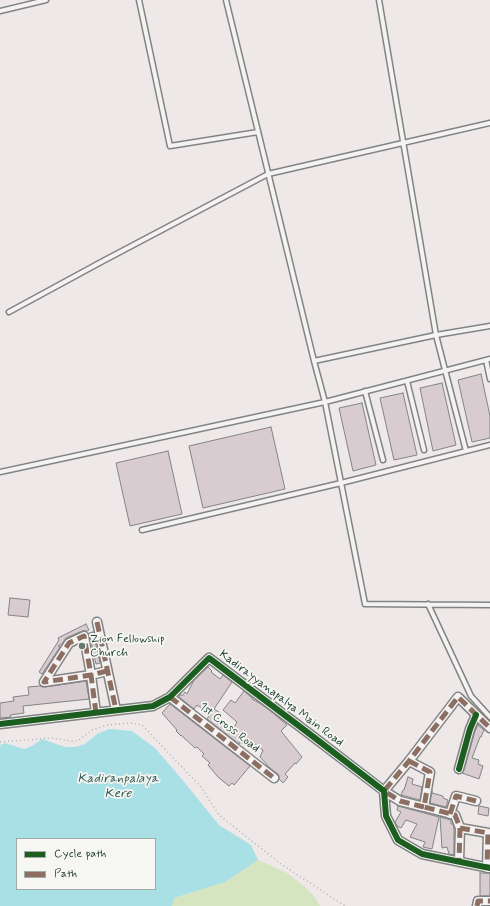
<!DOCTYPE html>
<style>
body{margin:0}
#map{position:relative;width:490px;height:906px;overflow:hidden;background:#eee8e9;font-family:Mynerve,sans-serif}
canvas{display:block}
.legend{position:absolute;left:16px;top:838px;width:140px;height:52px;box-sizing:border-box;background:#f6f6f2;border:1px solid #a0aca6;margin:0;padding:5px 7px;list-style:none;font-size:12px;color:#1f3d34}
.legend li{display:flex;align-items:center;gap:8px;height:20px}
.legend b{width:20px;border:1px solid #a0aca6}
</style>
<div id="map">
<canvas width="490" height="906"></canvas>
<ul class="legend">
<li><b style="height:5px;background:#1b5e20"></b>Cycle path</li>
<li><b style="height:5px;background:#8d6e63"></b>Path</li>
</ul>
</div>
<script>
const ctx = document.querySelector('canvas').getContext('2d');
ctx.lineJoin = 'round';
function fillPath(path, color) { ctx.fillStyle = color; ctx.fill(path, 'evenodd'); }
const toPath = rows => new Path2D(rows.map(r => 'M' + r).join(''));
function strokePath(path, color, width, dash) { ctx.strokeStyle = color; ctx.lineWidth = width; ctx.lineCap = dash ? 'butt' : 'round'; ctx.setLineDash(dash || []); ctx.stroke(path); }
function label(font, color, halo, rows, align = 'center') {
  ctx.font = font + ' Mynerve,sans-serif'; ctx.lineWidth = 3.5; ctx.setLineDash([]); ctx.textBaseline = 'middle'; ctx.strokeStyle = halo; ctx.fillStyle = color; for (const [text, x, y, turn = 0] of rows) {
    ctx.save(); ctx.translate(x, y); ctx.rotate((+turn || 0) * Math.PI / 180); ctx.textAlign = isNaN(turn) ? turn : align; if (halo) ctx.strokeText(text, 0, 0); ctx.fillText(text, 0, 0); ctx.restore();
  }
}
fillPath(toPath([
 [258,860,287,873,304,886,314,896,320,906,172,906,174,898,225,882]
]), '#d4e5bf');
fillPath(toPath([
 [109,729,132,731,155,748,180,777,219,825,251,845,258,860,225,882,174,898,172,906,0,906,0,745,5,743,24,749,32,746,42,739,65,747,75,747,85,744,97,734],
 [17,839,155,839,155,889,17,889]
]), '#a9e0e6');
const building = toPath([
 [481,374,490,416,490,438,472,442,458,380,481,374],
 [442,383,456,445,433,451,420,388,442,383],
 [403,393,417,455,394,460,380,398,403,393],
 [362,403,376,465,353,471,339,408,362,403],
 [271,427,285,489,203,508,189,446,271,427],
 [168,451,182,514,130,526,116,463,168,451],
 [10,598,30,600,28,617,8,615,10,598],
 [86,624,89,630,87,631,82,631,66,638,62,644,58,646,60,647,42,674,39,672,59,640,58,638,86,624],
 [93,632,100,663,96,664,89,633,93,632],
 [208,667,212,671,211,672,220,679,223,675,232,682,214,709,222,714,216,722,225,728,232,731,237,722,223,710,231,700,235,703,244,691,252,698,252,699,261,704,273,713,287,725,281,731,302,757,296,764,295,763,285,774,288,777,283,783,279,779,279,776,278,774,270,768,260,757,263,750,248,740,245,745,240,742,239,744,207,719,210,714,197,705,194,709,179,697,180,694,182,696,185,692,187,694,194,680,208,667],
 [86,681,89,699,23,706,24,713,10,715,11,717,0,718,0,703,14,701,13,697,29,695,28,687,40,686,45,687,86,681],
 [170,704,250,766,234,785,232,783,229,786,218,777,208,765,210,763,202,756,204,754,197,747,195,748,181,735,181,736,176,731,177,730,162,713,170,704],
 [478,725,484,730,481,737,480,737,472,758,479,760,478,764,483,766,479,779,462,773,464,770,475,731,478,725],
 [408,777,413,779,412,784,422,787,420,800,401,795,403,790,404,790,408,777],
 [432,791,432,793,443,796,443,798,448,800,446,807,430,803,432,791],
 [398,806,439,817,432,849,423,847,425,842,410,837,417,824,406,820,401,828,397,826,395,822,401,812,397,810,398,806],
 [479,806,489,808,488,816,478,814,479,806],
 [440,817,451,820,451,824,453,824,454,829,454,855,449,854,447,847,442,848,440,817],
 [480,873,490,873,490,896,480,896,480,873]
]);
fillPath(building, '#d9ccd1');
strokePath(building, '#828483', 1);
const service = toPath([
 [139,0,170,146,258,132],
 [226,0,314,361,325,402,365,604,490,605],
 [379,0,436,335,466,451],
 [0,11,46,0],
 [9,312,103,261,268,174,490,123],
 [486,360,490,379],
 [314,361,436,335,490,326],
 [407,381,424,450],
 [365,391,383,460],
 [0,472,325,402,490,359],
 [142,530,341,483,490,445],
 [428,604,471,696,490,717]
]);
const minor = toPath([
 [97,622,116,710],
 [170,697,274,778],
 [96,713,91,675,84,636,69,643,44,682,91,675,107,671],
 [0,724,153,706,170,697,209,658,311,735,384,791,386,816,398,840,422,854,490,868],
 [409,761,430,772,424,807,455,815,460,828,459,862],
 [459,769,470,729,476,715],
 [424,807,400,801,384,791,409,761,458,697,490,728],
 [450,814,456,796,476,801],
 [460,828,488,833,487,868],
 [477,906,478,901,490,901]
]);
strokePath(service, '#828483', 7);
strokePath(minor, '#828483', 11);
strokePath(toPath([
 [0,742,51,738,71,741,78,741,92,730,107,725,131,723,142,725,159,743,201,787,219,815,281,864,345,906]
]), '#afb2b0', 1.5, [1, 3]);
strokePath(service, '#f4f3f2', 4);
strokePath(minor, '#f4f3f2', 8);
strokePath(toPath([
 [97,622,116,710],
 [170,697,274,778],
 [96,713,91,675,84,636,69,643,44,682,91,675,107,671],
 [409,761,430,772,424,807,455,815,460,828,459,862],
 [424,807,400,801,384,791,409,761,458,697,490,728],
 [450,814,456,796,476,801],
 [460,828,488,833,487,868],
 [477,906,478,901,490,901]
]), '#8d6e63', 5, [10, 5]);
strokePath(toPath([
 [0,724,153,706,170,697,209,658,311,735,384,791,386,816,398,840,422,854,490,868],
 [459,769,470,729,476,715]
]), '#1b5e20', 6);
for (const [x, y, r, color] of [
 [82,646,4,"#677973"]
]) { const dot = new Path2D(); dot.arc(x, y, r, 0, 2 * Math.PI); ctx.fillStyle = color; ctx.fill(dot); strokePath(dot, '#f6f6f2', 1.5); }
label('12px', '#1f3d34', '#f6f6f2', [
 ["Zion Fellowship",90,639],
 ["Church",90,653]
], 'left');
label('12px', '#1f3d34', '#f6f6f2', [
 ["Kadirayyanapalya Main Road",281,699,37],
 ["1st Cross Road",229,728,38]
]);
label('italic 13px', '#355d57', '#f6f6f2', [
 ["Kadiranpalaya",118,779],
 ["Kere",118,794]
]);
</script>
